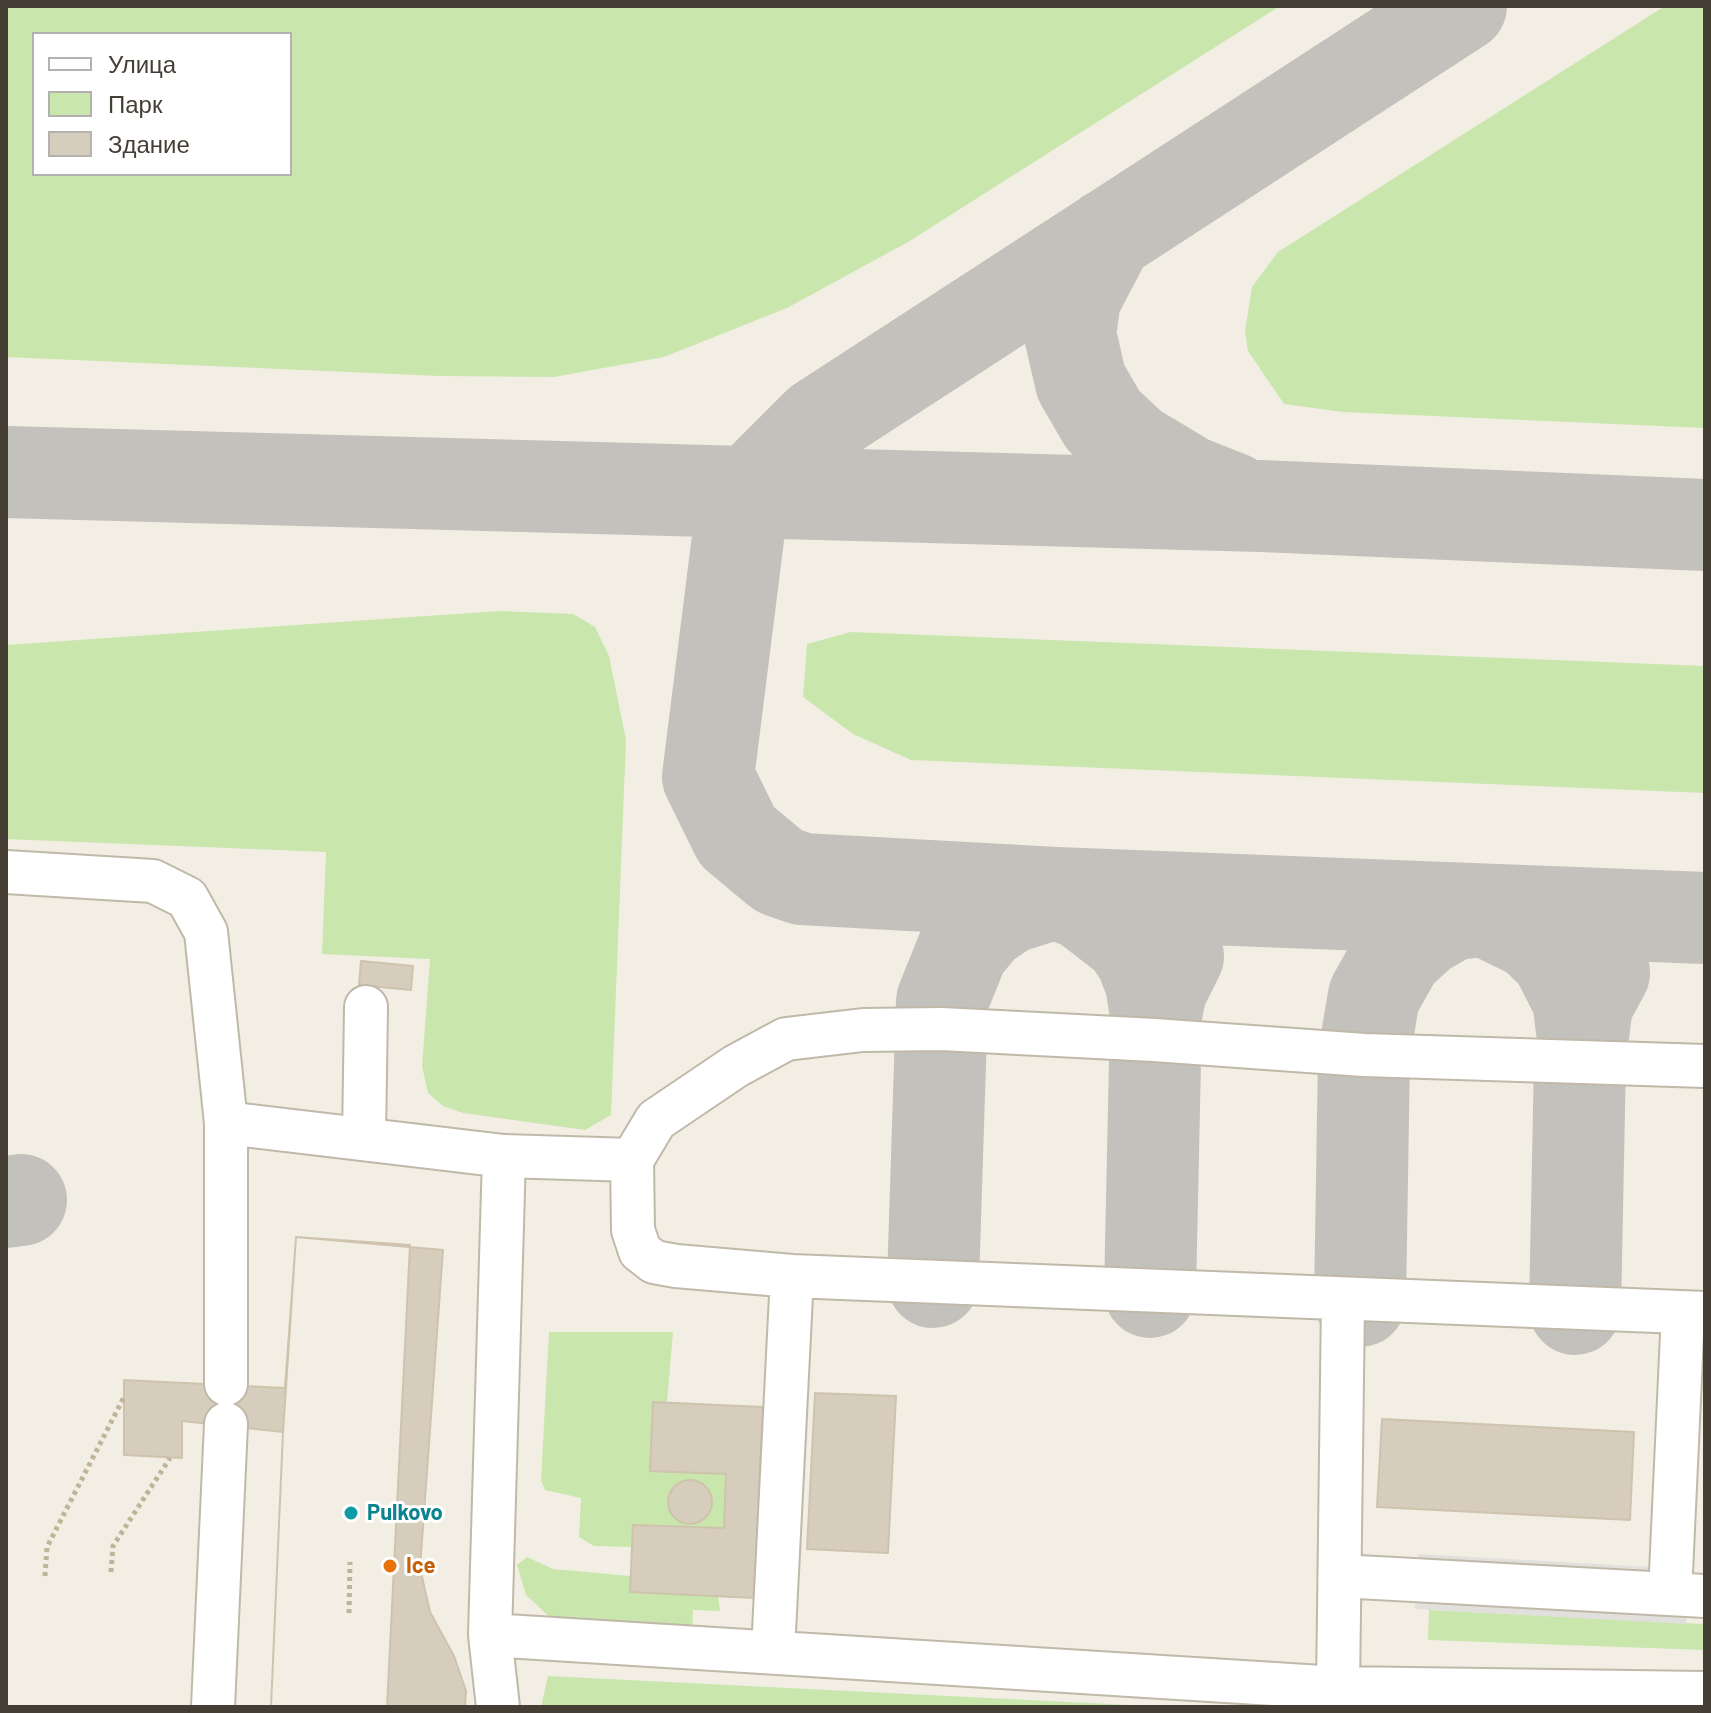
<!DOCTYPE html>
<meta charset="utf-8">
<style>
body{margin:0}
#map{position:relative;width:1711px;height:1713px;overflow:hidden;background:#f2eee4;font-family:Barlow,sans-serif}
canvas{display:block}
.frame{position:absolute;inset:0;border:8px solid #443e34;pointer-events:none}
.legend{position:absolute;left:32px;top:32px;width:260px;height:144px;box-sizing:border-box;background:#fff;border:2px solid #b4b2ae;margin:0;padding:10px 14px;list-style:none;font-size:24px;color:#443e34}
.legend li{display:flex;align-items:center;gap:16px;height:40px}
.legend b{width:40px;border:2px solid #b4b2ae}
</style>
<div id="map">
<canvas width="1711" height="1713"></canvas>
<div class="frame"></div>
<ul class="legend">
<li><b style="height:10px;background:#fff"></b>Улица</li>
<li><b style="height:22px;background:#c9e6ac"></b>Парк</li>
<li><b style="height:22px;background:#d6cdbc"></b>Здание</li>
</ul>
</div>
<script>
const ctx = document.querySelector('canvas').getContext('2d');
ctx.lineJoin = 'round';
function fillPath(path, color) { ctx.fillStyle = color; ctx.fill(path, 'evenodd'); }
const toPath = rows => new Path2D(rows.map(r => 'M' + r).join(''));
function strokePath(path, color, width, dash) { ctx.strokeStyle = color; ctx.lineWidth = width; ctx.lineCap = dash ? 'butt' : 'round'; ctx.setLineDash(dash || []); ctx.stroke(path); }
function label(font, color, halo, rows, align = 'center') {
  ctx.font = font + ' Barlow,sans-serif'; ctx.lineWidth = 6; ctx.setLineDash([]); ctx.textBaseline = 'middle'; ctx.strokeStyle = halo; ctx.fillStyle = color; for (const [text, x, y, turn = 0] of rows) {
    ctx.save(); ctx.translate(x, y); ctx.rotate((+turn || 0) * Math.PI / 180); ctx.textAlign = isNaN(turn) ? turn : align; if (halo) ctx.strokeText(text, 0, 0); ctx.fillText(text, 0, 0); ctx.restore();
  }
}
fillPath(toPath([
 [6,6,1280,6,908,242,787,308,664,357,554,377,440,376,6,357],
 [290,34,290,174,34,174,34,34],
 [1665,6,1705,6,1705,428,1343,412,1284,404,1248,351,1245,331,1252,287,1278,252],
 [499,611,573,614,595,627,609,656,626,740,611,1115,585,1130,463,1113,443,1106,428,1093,422,1066,430,959,322,954,326,852,6,839,6,645],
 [851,632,1705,666,1705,793,911,760,853,734,803,697,807,644],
 [549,1332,673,1332,667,1402,653,1402,650,1470,726,1474,724,1528,633,1525,632,1547,594,1546,579,1537,581,1498,545,1490,541,1480],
 [527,1557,553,1569,630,1576,630,1592,718,1596,720,1611,693,1610,692,1633,555,1622,526,1595,517,1565],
 [1429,1610,1705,1624,1705,1650,1428,1640],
 [548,1676,1169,1707,541,1707]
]), '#c9e6ac');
fillPath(toPath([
 [1418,1554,1689,1569,1686,1624,1415,1609]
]), '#e2e0dc');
strokePath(toPath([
 [1461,6,819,423,751,491,740,522,708,777,737,836,779,871,802,879,1055,893,1705,918],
 [1108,235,1075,298,1070,334,1081,382,1103,420,1133,448,1188,481,1231,498],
 [6,472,1261,506,1705,525],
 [6,1202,21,1200],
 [933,1282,942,1001,963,949,983,925,1008,908,1055,893,1084,904,1128,938,1141,957,1151,983,1156,1015],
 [1150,1292,1156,1015,1161,990,1178,956],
 [1360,1301,1364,1055,1374,996,1397,955,1423,931,1451,915,1484,910,1533,934,1556,956,1578,999,1582,1030],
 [1575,1309,1580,1060,1587,1004,1604,973]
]), '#c3c1bc', 92);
const building = toPath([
 [361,961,413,966,411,990,359,985,361,961],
 [296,1237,443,1250,420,1568,430,1612,454,1656,466,1691,465,1707,271,1707,283,1432,182,1421,182,1458,124,1455,124,1380,285,1388,296,1237],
 [296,1237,410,1245,387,1707,271,1707,283,1432,296,1237],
 [815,1393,896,1396,888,1553,807,1549,815,1393],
 [653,1402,763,1407,754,1598,630,1592,633,1525,724,1528,726,1474,650,1471,653,1402],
 [1382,1419,1634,1432,1630,1520,1377,1507,1382,1419],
 '668 1502a22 22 0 1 1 44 0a22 22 0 1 1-44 0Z'
]);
fillPath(building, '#d6cdbc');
strokePath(building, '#cec3ad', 2);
const minor = toPath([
 [6,872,153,881,187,898,206,932,226,1123],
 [364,1139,366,1007],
 [504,1156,490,1635,1338,1688,1705,1693],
 [632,1160,633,1230,640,1251,654,1262,676,1266,792,1276,1705,1313],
 [226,1384,226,1123,504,1156,632,1160,656,1120,736,1066,786,1039,863,1030,941,1029,1154,1040,1364,1055,1705,1066],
 [1340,1576,1705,1596],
 [1670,1594,1683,1313],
 [490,1635,498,1707],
 [773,1651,792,1276],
 [1338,1688,1343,1301],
 [213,1707,226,1424]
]);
strokePath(minor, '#c0b9a9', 46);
strokePath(toPath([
 [111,1572,113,1546,170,1458],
 [45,1576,47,1547,124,1397],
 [349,1613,350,1562]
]), '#bfb398', 5, [4, 4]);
strokePath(minor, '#fff', 42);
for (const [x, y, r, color] of [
 [351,1513,8,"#0f9aa8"],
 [390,1566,8,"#e8710a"]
]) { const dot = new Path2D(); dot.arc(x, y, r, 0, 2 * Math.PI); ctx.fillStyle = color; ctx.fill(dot); strokePath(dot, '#fff', 3); }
label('bold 22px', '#0d838f', '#fff', [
 ["Pulkovo",367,1513]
], 'left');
label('bold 22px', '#c56008', '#fff', [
 ["Ice",406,1566]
], 'left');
</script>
